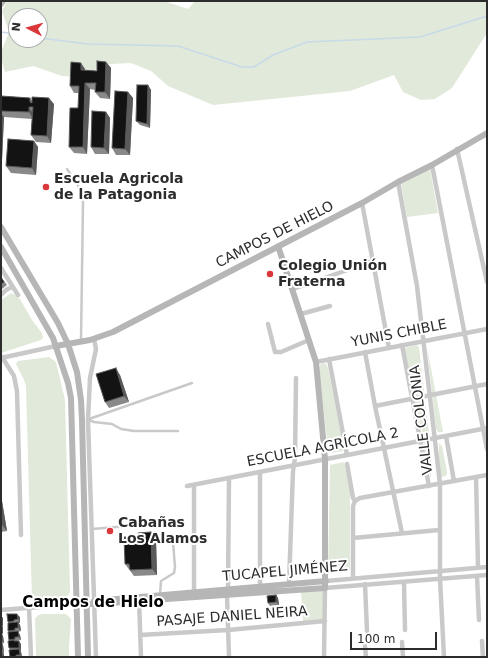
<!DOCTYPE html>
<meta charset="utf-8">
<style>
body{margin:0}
#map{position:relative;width:488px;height:658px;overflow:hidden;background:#fff;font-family:"DejaVu Sans",sans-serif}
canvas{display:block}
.frame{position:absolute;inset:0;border:2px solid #2c2c2c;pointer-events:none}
.north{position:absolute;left:8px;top:8px;width:40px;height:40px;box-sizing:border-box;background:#fff;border:1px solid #ababab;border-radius:50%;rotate:276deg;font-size:11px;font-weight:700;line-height:16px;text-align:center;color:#2c2c2c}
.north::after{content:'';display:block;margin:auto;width:14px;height:18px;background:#da373b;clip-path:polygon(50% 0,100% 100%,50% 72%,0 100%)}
.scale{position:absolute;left:350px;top:632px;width:87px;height:18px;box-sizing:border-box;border:2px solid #2c2c2c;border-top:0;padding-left:5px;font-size:12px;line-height:14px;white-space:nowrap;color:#2c2c2c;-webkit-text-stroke:3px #fff;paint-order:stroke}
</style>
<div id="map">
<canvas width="488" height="658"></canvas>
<div class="frame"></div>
<div class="north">N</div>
<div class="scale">100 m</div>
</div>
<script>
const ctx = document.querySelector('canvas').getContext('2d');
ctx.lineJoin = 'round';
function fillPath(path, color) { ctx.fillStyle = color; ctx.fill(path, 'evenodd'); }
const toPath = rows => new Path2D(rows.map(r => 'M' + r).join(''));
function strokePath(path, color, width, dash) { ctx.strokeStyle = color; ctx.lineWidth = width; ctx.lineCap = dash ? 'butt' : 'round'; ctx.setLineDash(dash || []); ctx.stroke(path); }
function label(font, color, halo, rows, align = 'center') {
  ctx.font = font + ' "DejaVu Sans",sans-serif'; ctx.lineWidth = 4; ctx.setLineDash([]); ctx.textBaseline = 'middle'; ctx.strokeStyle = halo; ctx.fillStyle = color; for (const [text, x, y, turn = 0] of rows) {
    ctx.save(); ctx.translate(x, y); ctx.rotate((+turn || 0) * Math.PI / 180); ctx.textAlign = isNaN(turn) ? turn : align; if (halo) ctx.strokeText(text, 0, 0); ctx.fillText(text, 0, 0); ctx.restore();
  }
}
fillPath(toPath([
 [7,1,164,1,188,9,195,1,487,1,487,33,452,88,435,99,421,100,403,92,394,75,350,91,213,105,168,86,151,71,131,63,110,64,76,77,62,76,33,66,5,72,1,58,1,52,9,32,2,11],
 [16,16,40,16,40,40,16,40],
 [430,168,438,213,407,217,401,184],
 [11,293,15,295,20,299,32,320,42,333,43,338,41,340,1,353,1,300],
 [416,345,419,347,424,391,423,392,417,395,413,393,404,349,405,348],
 [427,347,443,432,438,432,436,429],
 [49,357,56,362,65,400,70,592,66,598,32,601,26,386,24,380,16,364,18,361],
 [323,363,326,364,328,368,344,449,343,451,332,453,328,450,319,368,320,365],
 [425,398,429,433,427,435,423,436,414,399],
 [424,443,429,443,431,444,431,479,423,446],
 [439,443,442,446,447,472,446,476,441,477,439,474],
 [344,462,350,491,350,570,328,572,330,465],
 [323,589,323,620,303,622,301,591],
 [43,614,66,614,71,619,69,646,69,657,36,657,35,619,38,615]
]), '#e1e9da');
strokePath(toPath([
 [1,32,16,34],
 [40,38,88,44,178,46,242,67,254,67,273,55,307,42,420,37,487,16]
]), '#c7dae8', 1.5);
strokePath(toPath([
 [67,169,78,185,83,202,81,341],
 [89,419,192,383],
 [89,420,94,422,112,424,121,429,134,431,178,431],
 [92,529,153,524],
 [160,594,161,581,174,573,175,567,173,542]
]), '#c9c9c9', 2.5);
strokePath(toPath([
 [457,149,487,282],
 [432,165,487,449],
 [398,182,417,286,440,484,440,579,444,657],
 [362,203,389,348],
 [1,268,18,295],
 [293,289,373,261],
 [1,295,6,290,12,287],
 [301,314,330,306],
 [268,324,275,352,281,352,309,340],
 [94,339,96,349,90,378,88,420,96,657],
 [402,345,429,486],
 [365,352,375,406,402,533],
 [2,357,14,376,17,391,21,535],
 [1,358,56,346],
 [329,359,347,455],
 [316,362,487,329],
 [375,406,487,384],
 [446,436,454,481],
 [347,464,353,498,355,501,353,506,353,578],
 [476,477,478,567],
 [187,486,487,428],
 [355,501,360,498,487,475],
 [353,538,439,530],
 [477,576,479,620],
 [326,581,487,567],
 [404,582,405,630],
 [289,584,293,471,295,458,296,378],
 [365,584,367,631],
 [260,586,260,472],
 [228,589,229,478],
 [194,592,194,485],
 [227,595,229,657],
 [139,599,141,657],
 [29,608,31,657],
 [1,610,77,604],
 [140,635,228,630,325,621],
 [482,641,483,657],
 [402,642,403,657],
 [365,646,366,657],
 [324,657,325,588,487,575]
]), '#c9c9c9', 4.5);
strokePath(toPath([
 [1,4,3,1],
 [1,227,58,323,68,344,77,372,81,400,82,420,88,657],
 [1,247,53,338,68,383,71,398,78,657],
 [56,346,90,340,113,332,362,203,398,182,432,165,487,133],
 [94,601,326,581],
 [77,604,95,604,325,588,325,459,316,362,278,246]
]), '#b6b6b6', 6);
fillPath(toPath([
 [106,62,111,68,110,99,100,98,95,92,95,90,90,89,87,154,74,153,69,147,78,108,79,93,74,93,70,86,85,69,85,70,97,71],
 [148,85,151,90,150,128,140,125,136,121],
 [128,92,133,98,130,155,116,155,112,148],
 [1,96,30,98,32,101,54,104,51,143,36,142,31,135,32,119,4,117,2,160,1,160],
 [106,112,110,118,109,154,95,154,91,147],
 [34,141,38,147,36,175,11,173,6,166],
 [1,277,7,285,2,289,1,288],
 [120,375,129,402,109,408,105,402],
 [1,495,7,531,1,532],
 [151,532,156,539,157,575,134,576,125,564,139,537],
 [276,595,278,598,279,605,270,606,268,603],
 [1,616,3,618,3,626,2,626,3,627,3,634,2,634,3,636,4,643,2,644,3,645,4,653,3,653,4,657,1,657],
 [20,617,20,623,18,623,20,625,21,631,18,632,20,635,21,640,17,641,21,644,21,652,22,657,10,657,10,649,9,648,9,632,8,631,8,622]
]), '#898989');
fillPath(toPath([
 [106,62,111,68,110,99,105,92],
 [81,63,85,69,85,76,81,70],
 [85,83,90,89,87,154,83,147],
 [148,85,151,90,150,128,147,124],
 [128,92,133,98,130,155,125,149],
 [49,98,54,104,51,143,47,136],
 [29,107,33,113,33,119,29,112],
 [106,112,110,118,109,154,104,148],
 [1,113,4,117,2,160,1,158],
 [34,141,38,147,36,175,32,168],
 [116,368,120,375,129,402,124,396],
 [1,495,7,531,2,525,1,516],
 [151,532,156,539,157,575,152,569],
 [276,595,278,598,279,605,276,602],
 [17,614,20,617,20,623,18,619],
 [1,616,3,618,3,626,1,623],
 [18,622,20,625,21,631,18,628],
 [1,624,3,627,3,634,1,631],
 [18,631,20,635,21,640,19,637],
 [1,633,3,636,4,643,1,640],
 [19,641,21,644,21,651,19,648],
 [1,642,3,645,4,653,2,649],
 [19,649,21,652,22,657,20,655],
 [1,650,4,654,4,657,2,657]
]), '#5a5a5a');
const building = toPath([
 [97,61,106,62,105,92,95,92,96,83,85,83,83,147,69,147,70,108,78,108,79,86,70,86,71,62,81,63,81,70,97,71,97,61],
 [137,85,148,85,147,124,136,121,137,85],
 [115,91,128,92,125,149,112,148,115,91],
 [1,96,30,98,30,102,32,103,32,97,49,98,47,136,31,135,33,107,29,107,29,112,1,111,1,96],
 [92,111,106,112,104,148,91,147,92,111],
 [8,139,34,141,32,168,6,166,8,139],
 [1,277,4,282,1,284,1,277],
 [116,368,124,396,105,402,96,374,116,368],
 [1,516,2,525,1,525,1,516],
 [151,532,152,569,130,570,129,564,125,564,124,537,139,537,138,533,151,532],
 [276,595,276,602,268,603,267,596,276,595],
 [7,614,17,614,18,619,14,620,14,621,8,622,7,614],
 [18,622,18,628,15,628,15,630,8,631,8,623,18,622],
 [18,631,19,637,15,637,15,639,9,640,8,632,18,631],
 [14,640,14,641,19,641,19,648,9,648,8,641,14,640],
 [19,649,20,655,16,655,16,657,10,657,9,650,19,649]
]);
fillPath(building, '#131313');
strokePath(building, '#5a5a5a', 1);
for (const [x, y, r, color] of [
 [46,187,4,"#da373b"],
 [270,274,4,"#da373b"],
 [110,531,4,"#da373b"]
]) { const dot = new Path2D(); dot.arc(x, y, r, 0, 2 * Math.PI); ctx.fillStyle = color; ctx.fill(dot); strokePath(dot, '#fff', 1.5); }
label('bold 14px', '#2c2c2c', '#fff', [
 ["Escuela Agricola",54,179],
 ["de la Patagonia",54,195],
 ["Colegio Unión",278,266],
 ["Fraterna",278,282],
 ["Cabañas",118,523],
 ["Los Alamos",118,539]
], 'left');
label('14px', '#2c2c2c', '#fff', [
 ["CAMPOS DE HIELO",275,235,-27],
 ["YUNIS CHIBLE",399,334,-11],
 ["VALLE COLONIA",422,420,-97],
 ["ESCUELA AGRÍCOLA 2",323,448,-11],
 ["TUCAPEL JIMÉNEZ",285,572,-5],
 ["PASAJE DANIEL NEIRA",232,617,-4]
]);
label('bold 15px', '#000', '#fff', [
 ["Campos de Hielo",93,603]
]);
</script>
